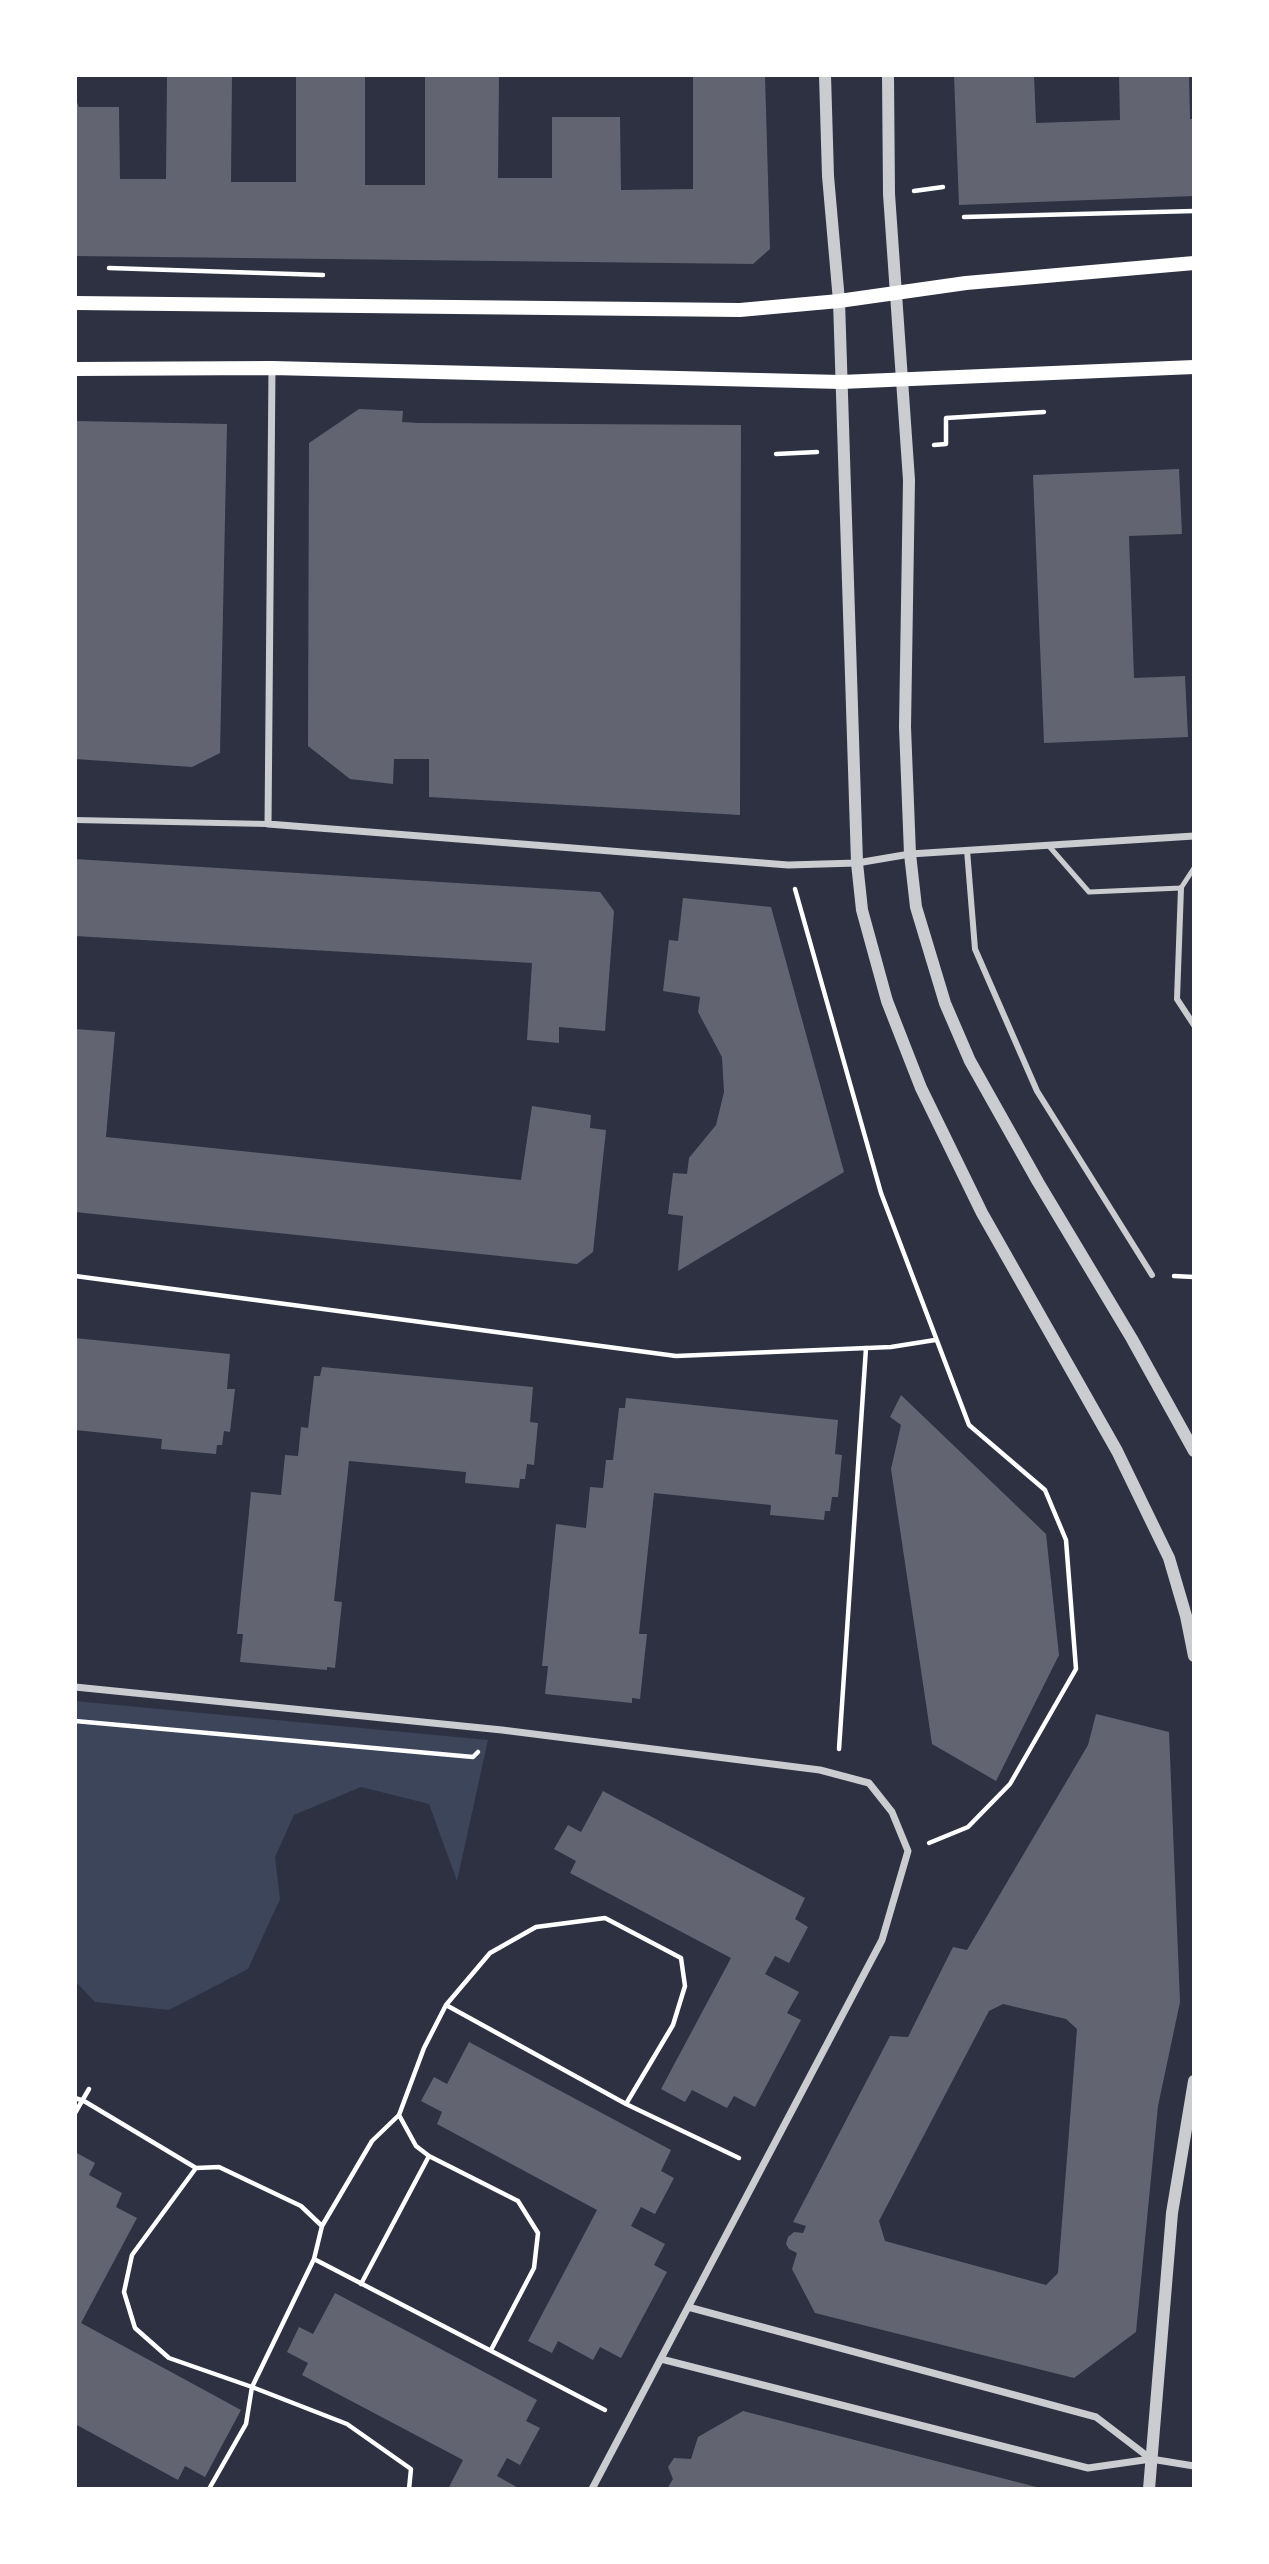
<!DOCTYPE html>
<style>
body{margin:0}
#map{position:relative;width:1269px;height:2564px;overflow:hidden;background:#2d3142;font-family:Cabin,sans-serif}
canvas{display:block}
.frame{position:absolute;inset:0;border:77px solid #fff;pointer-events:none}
</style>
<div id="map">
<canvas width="1269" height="2564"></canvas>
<div class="frame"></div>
</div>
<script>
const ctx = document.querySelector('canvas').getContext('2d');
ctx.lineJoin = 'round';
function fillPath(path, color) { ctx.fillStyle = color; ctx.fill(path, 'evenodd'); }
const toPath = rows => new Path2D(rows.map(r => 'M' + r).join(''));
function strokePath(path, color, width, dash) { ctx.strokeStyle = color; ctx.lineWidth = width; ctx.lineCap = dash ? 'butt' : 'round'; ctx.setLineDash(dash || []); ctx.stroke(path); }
fillPath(toPath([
 [75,1701,488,1740,457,1881,429,1804,361,1787,294,1815,275,1857,280,1899,248,1969,169,2010,95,2002,75,1981]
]), '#3c4559');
fillPath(toPath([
 [167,75,232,75,231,182,296,182,296,75,365,75,365,185,425,185,425,75,499,75,498,178,552,178,552,117,620,117,621,190,693,189,693,75,765,75,770,249,753,264,75,256,75,98,79,107,119,107,120,179,166,179],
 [954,75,1034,75,1036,123,1120,120,1119,75,1189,75,1190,119,1194,119,1194,196,959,205],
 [359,409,403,411,402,422,418,423,741,425,740,815,429,797,429,759,394,759,393,784,350,779,308,746,309,443],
 [75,421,227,424,220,753,192,767,75,759],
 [1179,469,1182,534,1129,536,1134,678,1185,676,1188,737,1044,743,1033,475],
 [75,859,600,892,614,911,605,1031,559,1027,559,1043,527,1040,532,963,75,936],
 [683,898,771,907,844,1172,678,1271,683,1216,668,1214,673,1173,687,1174,689,1158,716,1125,724,1092,722,1057,698,1012,700,997,663,991,669,940,678,941],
 [75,1029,115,1032,106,1137,521,1180,532,1106,591,1115,590,1128,606,1130,593,1252,577,1264,75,1212],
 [75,1338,230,1354,227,1389,235,1389,230,1432,224,1431,222,1445,217,1445,216,1454,161,1449,162,1439,75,1430],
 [322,1367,533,1387,530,1422,538,1423,534,1465,527,1464,525,1479,520,1479,519,1488,465,1483,466,1472,349,1461,334,1601,342,1602,335,1668,327,1667,327,1670,240,1662,243,1634,237,1634,251,1492,281,1495,285,1455,298,1456,301,1427,308,1428,314,1376,320,1376],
 [901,1395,1046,1534,1059,1655,996,1781,932,1744,891,1469,901,1425,890,1417],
 [626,1398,838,1420,835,1454,842,1455,838,1497,832,1497,830,1511,825,1511,824,1520,770,1515,771,1505,654,1493,639,1634,647,1634,640,1699,632,1698,632,1703,545,1694,548,1666,542,1666,556,1524,586,1528,590,1487,603,1488,606,1460,613,1460,619,1408,625,1408],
 [1096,1714,1169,1732,1180,2002,1158,2106,1136,2332,1074,2378,815,2313,792,2269,797,2253,789,2249,786,2244,788,2237,794,2232,803,2233,806,2226,793,2222,890,2036,908,2037,953,1947,967,1950,1088,1745],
 [1003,2004,1066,2019,1077,2029,1058,2273,1046,2285,885,2241,879,2221,989,2011],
 [603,1791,805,1898,795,1919,808,1927,789,1963,775,1956,765,1974,799,1992,787,2013,801,2020,755,2107,734,2096,727,2108,692,2090,685,2102,661,2089,731,1958,570,1873,576,1861,554,1849,568,1825,581,1832],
 [469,2042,671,2150,661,2171,674,2178,655,2214,641,2207,631,2226,665,2244,654,2265,667,2272,621,2358,600,2347,593,2360,558,2341,552,2353,528,2341,597,2210,437,2124,442,2112,421,2101,434,2077,447,2084],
 [75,2152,95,2163,89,2175,122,2193,116,2207,137,2218,81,2323,241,2410,205,2477,185,2466,178,2480,75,2424],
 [335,2293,537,2400,526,2421,540,2428,520,2465,507,2458,497,2476,520,2489,448,2489,463,2460,302,2375,308,2363,287,2352,299,2327,313,2334],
 [743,2411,1040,2488,1040,2489,667,2489,673,2479,668,2467,674,2458,691,2459,698,2437]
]), '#626471');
strokePath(toPath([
 [914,191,943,187],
 [964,217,1194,211],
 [109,268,323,275],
 [934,445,946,444,946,418,1044,412],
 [776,454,817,452],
 [795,889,881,1193,969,1425,1045,1490,1066,1540,1076,1669,1010,1784,968,1827,929,1843],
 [75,1276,676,1356,891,1347,935,1340],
 [1174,1276,1194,1277],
 [75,1721,473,1757,478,1752],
 [839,1749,866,1348],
 [446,2005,626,2104],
 [75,2098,84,2101,196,2168,219,2167,301,2206,322,2226,372,2141,399,2115,424,2048,446,2005,490,1953,536,1927,605,1918,681,1958,685,1986,673,2025,626,2104,739,2158],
 [75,2113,89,2089],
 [399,2115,416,2146,429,2156,518,2201,538,2233,534,2268,491,2350],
 [196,2168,132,2255,124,2292,135,2328,169,2358,252,2387,314,2259,322,2226],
 [314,2259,605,2410],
 [361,2284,429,2156],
 [209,2489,246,2424,252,2387,347,2424,411,2469,409,2489]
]), '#fff', 4.5);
strokePath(toPath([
 [1048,845,1089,892,1181,888,1194,868]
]), '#caccd0', 5);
strokePath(toPath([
 [75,820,268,824],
 [967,850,975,949,1037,1091,1152,1275],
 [1181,888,1177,999,1194,1025]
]), '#caccd0', 6);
strokePath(toPath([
 [272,368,268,824,788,865,857,863,910,854,1194,836],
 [75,1687,502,1730,820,1770,869,1783,892,1812,908,1851,882,1940,592,2489],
 [688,2307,1096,2417,1151,2459],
 [661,2359,1088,2468,1151,2459,1194,2466]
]), '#caccd0', 7);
strokePath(toPath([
 [825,75,828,176,839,301,857,863,862,910,887,1001,921,1088,982,1213,1117,1451,1169,1558,1186,1616,1194,1656],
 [888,75,889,194,909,480,905,727,910,854,916,907,945,1003,970,1061,1038,1182,1132,1339,1194,1451],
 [1149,2489,1172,2213,1194,2081]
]), '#caccd0', 12);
strokePath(toPath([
 [75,303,740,310,839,301,966,283,1194,263],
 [75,369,272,368,841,382,1194,367]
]), '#fff', 14);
</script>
